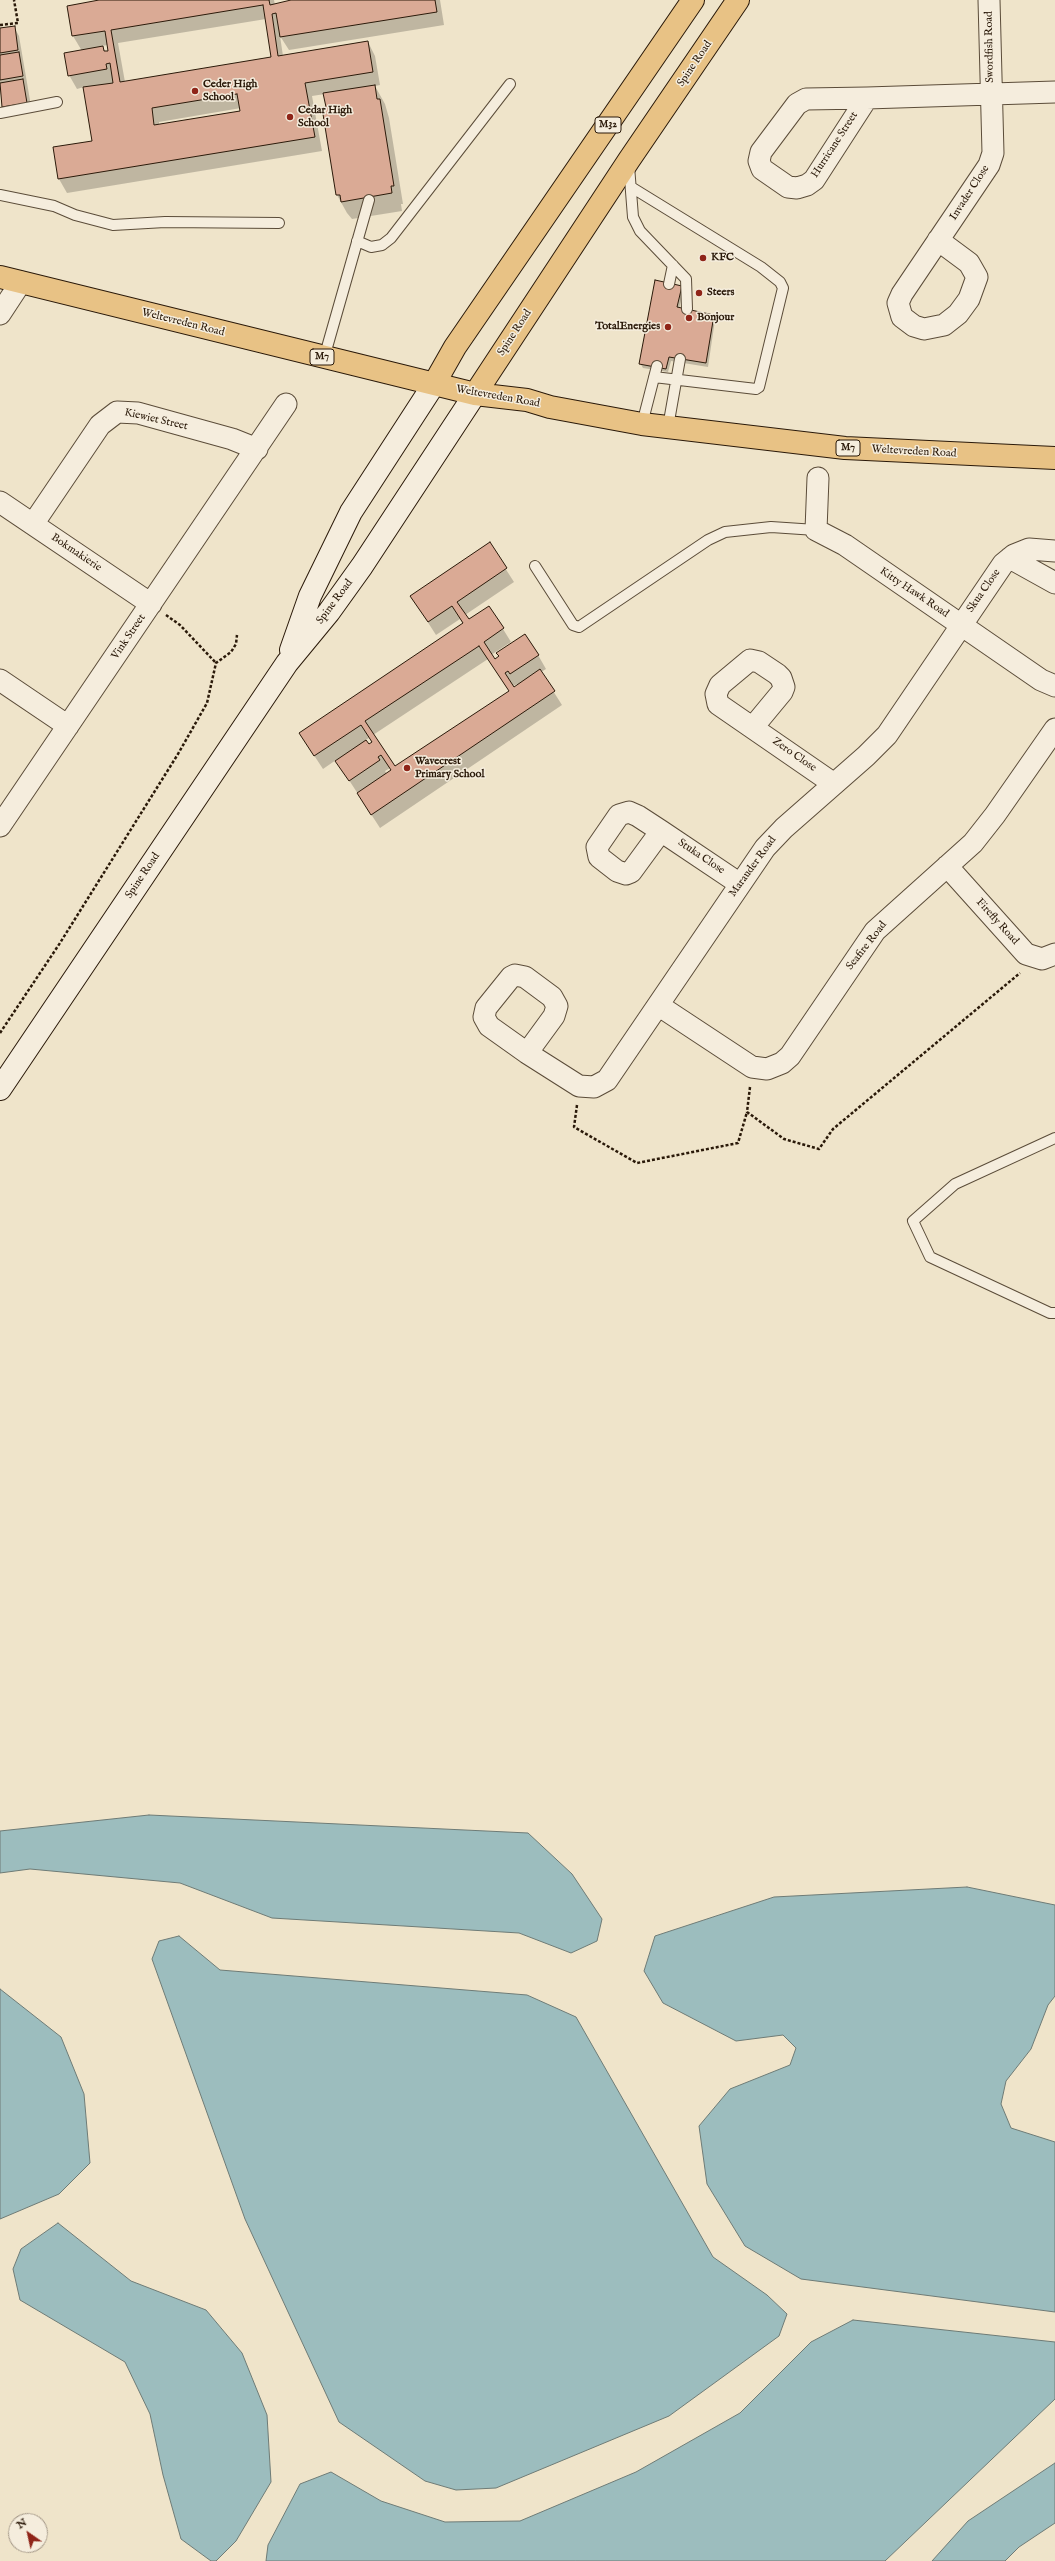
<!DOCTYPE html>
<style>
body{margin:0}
#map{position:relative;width:1055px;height:2561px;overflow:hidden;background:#efe4ca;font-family:"IM FELL English",serif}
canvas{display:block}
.north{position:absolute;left:8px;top:2513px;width:40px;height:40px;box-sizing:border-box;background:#f5eddd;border:1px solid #a49888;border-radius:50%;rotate:326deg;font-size:11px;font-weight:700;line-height:16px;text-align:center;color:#2a1909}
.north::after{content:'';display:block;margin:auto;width:14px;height:18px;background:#8f2418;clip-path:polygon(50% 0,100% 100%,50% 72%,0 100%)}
</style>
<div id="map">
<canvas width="1055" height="2561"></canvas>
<div class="north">N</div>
</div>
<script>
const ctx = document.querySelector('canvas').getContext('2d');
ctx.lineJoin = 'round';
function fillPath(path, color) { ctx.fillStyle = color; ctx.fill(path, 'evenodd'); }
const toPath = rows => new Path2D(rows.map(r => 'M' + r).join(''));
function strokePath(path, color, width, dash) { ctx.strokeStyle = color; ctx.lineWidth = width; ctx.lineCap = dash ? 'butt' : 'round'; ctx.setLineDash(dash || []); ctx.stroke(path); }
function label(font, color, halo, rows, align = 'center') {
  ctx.font = font + ' "IM FELL English",serif'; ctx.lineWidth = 3; ctx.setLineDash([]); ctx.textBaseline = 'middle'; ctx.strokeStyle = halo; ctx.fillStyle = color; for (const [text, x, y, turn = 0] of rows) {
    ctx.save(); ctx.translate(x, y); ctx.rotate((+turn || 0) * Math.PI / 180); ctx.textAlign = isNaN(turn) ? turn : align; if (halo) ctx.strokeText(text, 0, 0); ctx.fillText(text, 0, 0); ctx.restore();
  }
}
const water = toPath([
 [149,1815,528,1833,572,1874,602,1919,597,1941,571,1953,519,1933,272,1918,180,1883,30,1869,0,1873,0,1831,149,1815],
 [967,1887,1055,1905,1055,1996,1048,2005,1031,2049,1006,2081,1001,2104,1011,2128,1055,2142,1055,2312,801,2279,745,2246,707,2184,699,2126,730,2089,790,2065,796,2048,783,2035,736,2041,663,2003,644,1971,655,1936,774,1897,967,1887],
 [179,1936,220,1970,527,1995,576,2017,713,2257,767,2295,787,2314,779,2336,669,2416,496,2488,456,2490,425,2481,339,2422,245,2219,152,1959,159,1941,179,1936],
 [0,1989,61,2037,84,2094,90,2163,59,2194,0,2219,0,1989],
 [58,2223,131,2281,206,2310,242,2353,267,2415,271,2482,236,2541,216,2561,211,2561,181,2539,163,2475,150,2414,125,2362,20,2300,13,2269,21,2249,58,2223],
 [853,2320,1055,2342,1055,2399,885,2561,266,2561,268,2545,300,2484,331,2472,381,2501,445,2522,520,2521,636,2472,740,2413,811,2342,853,2320],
 [1055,2463,1055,2523,1019,2547,1005,2561,932,2561,968,2521,1055,2463]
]);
fillPath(water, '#9cbdbe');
strokePath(water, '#6e7b76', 1);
fillPath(toPath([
 [100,0,274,0,275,5,306,0,440,0,444,25,289,50,280,36,283,56,368,42,375,56,380,85,375,86,385,104,389,118,403,204,401,204,402,211,352,219,347,213,337,195,325,94,312,96,322,151,67,193,59,179,54,148,93,142,84,87,77,89,69,75,82,51,73,36],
 [266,19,272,58,125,82,118,43],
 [108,45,109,52,106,52,102,46],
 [241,108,241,112,159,125,159,122],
 [14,27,19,36,32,112,8,116,3,107,0,90,0,29],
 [681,287,683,291,679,309,713,315,715,320,708,367,671,361,668,372,643,368,640,363],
 [489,543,514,582,465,615,469,620,503,629,511,642,491,655,495,660,538,655,546,669,541,672,562,705,380,828,336,760,323,769,300,734,463,624,460,619,436,635,411,596],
 [488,659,510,692,395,768,373,735],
 [517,684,518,686,514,688,513,686],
 [369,738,372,743,369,745,366,740],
 [390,768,391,771,387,774,385,771]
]), '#0003');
const building = toPath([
 [269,0,270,5,291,0,435,0,437,12,280,37,276,13,272,14,278,56,368,41,373,72,305,83,315,137,58,179,53,147,92,141,83,87,113,83,110,63,106,64,107,69,68,76,64,53,103,46,104,51,108,51,105,31,72,36,67,6,99,0,269,0],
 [263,5,271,57,120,82,111,30,263,5],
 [237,94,240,111,154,125,152,108,237,94],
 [15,26,18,50,0,53,0,28,15,26],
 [19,52,23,76,0,80,0,55,19,52],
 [23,79,27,103,2,107,0,83,23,79],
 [375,85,377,99,380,99,394,186,391,186,392,193,341,202,340,195,336,195,322,108,326,107,323,93,375,85],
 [655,280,682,286,677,307,714,315,706,363,669,357,666,369,639,364,655,280],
 [490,542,507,568,457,602,469,619,489,606,504,628,484,642,495,659,499,656,496,653,525,634,539,655,510,674,508,671,505,673,514,687,540,669,555,691,371,815,357,793,391,770,381,755,378,757,380,760,349,781,335,761,366,740,369,744,372,742,361,725,314,756,299,733,463,623,452,606,428,622,410,596,490,542],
 [479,646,509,691,395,766,365,721,479,646]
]);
fillPath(building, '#daaa95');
strokePath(building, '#2a1909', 1);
const service = toPath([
 [0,113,57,102],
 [629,166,633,217,640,231,686,279,687,309],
 [631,187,761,267,780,282,783,288,759,387,756,389,654,377],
 [0,195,54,206,75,215,113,225,165,222,279,223],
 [357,241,371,247,382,245,391,238,510,84],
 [669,284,673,265],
 [324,358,369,200],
 [642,424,657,366],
 [668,427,680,359],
 [535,566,573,625,579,627,708,540,725,532,771,527,816,530],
 [1055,1138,955,1184,913,1221,930,1257,1050,1313,1055,1313]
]);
const minor = toPath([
 [867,98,814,180,807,185,797,188,788,187,762,169,759,161,761,152,797,104,806,99,867,98,1055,92],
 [938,240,969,263,977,277,969,299,958,314,944,325,924,329,914,326,902,317,898,303,902,294,989,165,993,153,989,0],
 [0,314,21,282],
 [818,478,816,530,845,545,1041,680,1055,686],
 [0,502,151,604],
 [33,524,100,425,117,412,138,413,232,439,257,449],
 [1010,558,1055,583],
 [0,680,68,726],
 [753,727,782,692,784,687,781,678,777,674,759,662,750,660,720,685,716,694,718,704,834,784],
 [0,826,286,404],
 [661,831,631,872,626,874,617,871,599,857,597,847,619,815,629,812,638,816,661,831,740,884],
 [947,866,1026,954,1042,959,1055,954],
 [658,1005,752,1067,767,1069,782,1063,790,1056,875,931,973,843,995,815,1055,729],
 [527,1053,554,1016,557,1006,552,997,525,977,515,975,511,977,486,1008,484,1017,489,1026,527,1053,579,1086,594,1087,607,1080,765,848,784,828,866,756,887,735,1003,564,1014,555,1029,549,1055,551]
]);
const secondary = toPath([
 [291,650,310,596,351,512,434,384],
 [0,1089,287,663,329,612,362,566,475,394]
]);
const primary = toPath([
 [0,277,475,394,527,400,550,407,642,424,845,448,1055,458],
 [434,384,455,347,693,0],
 [475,394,629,160,738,0]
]);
strokePath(service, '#5b4c39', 12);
strokePath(minor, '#5b4c39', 23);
strokePath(secondary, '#2a1909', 24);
strokePath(primary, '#2a1909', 24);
strokePath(toPath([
 [0,25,18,23,14,0],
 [166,615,180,625,216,663],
 [0,1033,60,943,178,754,207,703,216,663,231,652,236,644,237,635],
 [750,1087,747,1112,784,1139,819,1149,833,1129,1020,973],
 [577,1105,574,1127,637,1163,738,1143,747,1112]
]), '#2a1909', 2.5, [3, 2]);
strokePath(service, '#f5eddd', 10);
strokePath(minor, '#f5eddd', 21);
strokePath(secondary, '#f5eddd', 22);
strokePath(primary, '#e8c285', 22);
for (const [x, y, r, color] of [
 [195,91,4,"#8f2418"],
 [290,117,4,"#8f2418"],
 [703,258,4,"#8f2418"],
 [699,293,4,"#8f2418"],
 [689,318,4,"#8f2418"],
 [668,327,4,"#8f2418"],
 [407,768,4,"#8f2418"]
]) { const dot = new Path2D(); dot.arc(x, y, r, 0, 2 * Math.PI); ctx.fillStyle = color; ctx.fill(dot); strokePath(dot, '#f5eddd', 1.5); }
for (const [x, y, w] of [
 [608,125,26],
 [322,357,24],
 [848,448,24]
]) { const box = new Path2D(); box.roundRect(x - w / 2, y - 8, w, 16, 3); ctx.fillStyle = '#f5eddd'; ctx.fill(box); strokePath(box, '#2a1909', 1); }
label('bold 10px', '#2a1909', null, [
 ["M32",608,125],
 ["M7",322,357],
 ["M7",848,448]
]);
label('11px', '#2a1909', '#f5eddd', [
 ["Swordfish Road",990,47,-91],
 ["Spine Road",695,64,-56],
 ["Hurricane Street",835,145,-57],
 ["Invader Close",970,193,-57],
 ["Weltevreden Road",183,323,14],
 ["Spine Road",515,333,-57],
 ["Weltevreden Road",498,397,10],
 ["Kiewiet Street",156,420,13],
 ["Weltevreden Road",914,452,3],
 ["Bokmakierie",76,553,34],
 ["Skua Close",984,591,-55],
 ["Kitty Hawk Road",914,593,34],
 ["Spine Road",335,602,-53],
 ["Vink Street",129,637,-56],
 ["Zero Close",794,755,35],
 ["Stuka Close",701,857,34],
 ["Marauder Road",753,867,-54],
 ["Spine Road",143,876,-56],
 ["Firefly Road",997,922,48],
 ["Seafire Road",867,946,-52]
]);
label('bold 11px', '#2a1909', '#f5eddd', [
 ["Ceder High",203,85],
 ["School",203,98],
 ["Cedar High",298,111],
 ["School",298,124],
 ["KFC",711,258],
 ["Steers",707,293],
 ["Bonjour",697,318],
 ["TotalEnergies",660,327,"right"],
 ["Wavecrest",415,762],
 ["Primary School",415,775]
], 'left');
</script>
